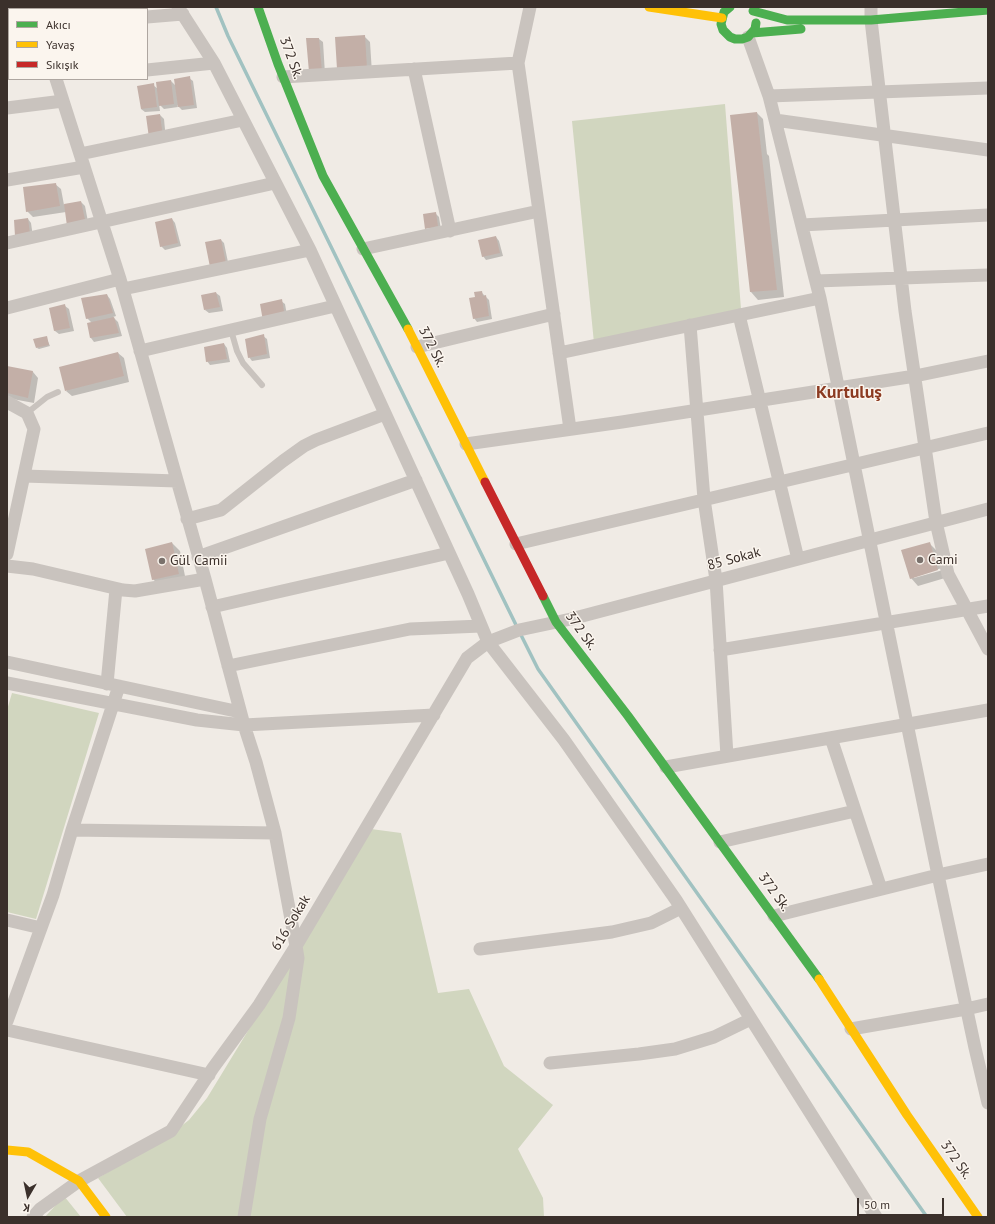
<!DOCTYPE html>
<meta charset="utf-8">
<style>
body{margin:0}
#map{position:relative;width:995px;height:1224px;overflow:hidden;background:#f0ebe5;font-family:"PT Sans",sans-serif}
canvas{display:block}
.frame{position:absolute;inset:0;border:8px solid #3b302b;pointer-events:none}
.legend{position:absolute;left:8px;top:8px;width:140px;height:72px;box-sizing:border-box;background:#fbf5ee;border:1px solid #aea6a0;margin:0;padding:5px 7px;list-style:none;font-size:12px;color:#3b302b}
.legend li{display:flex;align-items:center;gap:8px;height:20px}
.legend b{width:20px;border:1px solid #aea6a0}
.north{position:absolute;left:8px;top:1176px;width:40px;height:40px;-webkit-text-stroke:3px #fbf5ee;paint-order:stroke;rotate:189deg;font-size:11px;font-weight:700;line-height:16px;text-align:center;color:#3b302b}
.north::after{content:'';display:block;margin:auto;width:14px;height:18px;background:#3b302b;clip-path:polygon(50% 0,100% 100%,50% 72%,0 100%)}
.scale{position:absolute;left:857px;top:1198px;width:87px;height:18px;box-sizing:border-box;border:2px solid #3b302b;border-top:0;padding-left:5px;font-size:12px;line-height:14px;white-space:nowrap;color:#3b302b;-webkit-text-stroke:3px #fbf5ee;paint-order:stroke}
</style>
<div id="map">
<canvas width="995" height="1224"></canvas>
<div class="frame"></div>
<ul class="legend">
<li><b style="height:5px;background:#4caf50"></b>Akıcı</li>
<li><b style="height:5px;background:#ffc107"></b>Yavaş</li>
<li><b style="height:5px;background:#c62828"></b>Sıkışık</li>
</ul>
<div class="north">K</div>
<div class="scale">50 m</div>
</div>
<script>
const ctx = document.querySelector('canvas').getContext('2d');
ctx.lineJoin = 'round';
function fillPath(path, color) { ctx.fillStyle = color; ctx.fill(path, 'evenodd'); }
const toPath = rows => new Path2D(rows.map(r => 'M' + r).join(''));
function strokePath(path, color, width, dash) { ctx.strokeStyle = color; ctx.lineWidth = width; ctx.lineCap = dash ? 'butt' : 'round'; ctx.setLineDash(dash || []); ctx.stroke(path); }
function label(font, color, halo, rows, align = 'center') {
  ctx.font = font + ' "PT Sans",sans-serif'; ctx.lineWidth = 3; ctx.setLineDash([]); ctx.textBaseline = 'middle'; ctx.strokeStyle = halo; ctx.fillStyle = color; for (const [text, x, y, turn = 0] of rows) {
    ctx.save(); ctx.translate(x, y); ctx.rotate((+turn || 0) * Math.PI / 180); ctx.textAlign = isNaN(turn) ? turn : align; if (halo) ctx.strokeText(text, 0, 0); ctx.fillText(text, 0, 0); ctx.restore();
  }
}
fillPath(toPath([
 [725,104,741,309,594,343,572,121],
 [12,693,99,713,36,919,7,912,7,710],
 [371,829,401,833,438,993,469,989,504,1066,553,1105,518,1149,543,1198,544,1217,127,1217,98,1178,163,1140,189,1120,207,1098],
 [64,1196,81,1217,45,1217]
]), '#d1d6bf');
fillPath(toPath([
 [364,36,370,42,372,73,344,75],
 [307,39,319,39,323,42,325,74,313,75],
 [189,78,193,81,197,108,182,110,177,105,178,107,164,109,159,104,160,111,145,112,141,109,153,85,158,89,171,81,176,86],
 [757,113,763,119,767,154,769,156,784,297,758,300,751,292],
 [160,115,164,119,166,140,153,141],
 [55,184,61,189,64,205,81,202,85,206,89,227,66,212,33,217,27,211],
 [435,213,439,217,441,230,426,228],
 [28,219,31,223,33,237,15,221],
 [172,219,175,223,181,246,165,250,161,246],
 [496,237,499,241,503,256,486,260,483,256],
 [221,240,224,243,229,267,215,270],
 [481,292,489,300,492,319,477,322,474,318],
 [216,293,220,296,223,311,209,313,205,310],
 [107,295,110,299,116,316,113,317,118,322,122,336,94,342,91,338,88,324,92,323,87,318],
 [281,301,285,304,288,321,268,324],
 [65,306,69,309,74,331,59,334,55,331,50,309],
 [263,336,267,339,270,358,252,361,249,357],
 [46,337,50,346,39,349,37,348],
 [224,344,227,348,230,362,210,365,207,361],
 [118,353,124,358,129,382,72,396,66,391],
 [7,367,33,372,38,378,34,403,7,398],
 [172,543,180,551,186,581,160,587,153,579],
 [929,543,937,551,942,568,914,576,914,578,943,570,945,578,918,586,911,578]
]), '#0003');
strokePath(toPath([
 [216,7,228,36,517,627],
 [520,633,538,669,927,1217]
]), '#a1c2c1', 3.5);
fillPath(toPath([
 [365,35,367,68,337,69,335,37],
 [306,38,319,38,322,71,309,72],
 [190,76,194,105,178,107,174,79],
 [171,80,174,104,159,106,156,82],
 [154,83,157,107,141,109,137,86],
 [757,112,777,290,750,292,730,115],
 [160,114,163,137,149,138,146,116],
 [56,183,60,206,26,212,23,187],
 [81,201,86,224,67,226,64,204],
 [436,212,438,226,425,229,423,214],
 [28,218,30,234,15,236,14,220],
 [172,218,178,243,160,247,155,222],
 [496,236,500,253,482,257,478,240],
 [221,239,226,263,210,267,205,242],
 [482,291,483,296,486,295,489,316,473,319,469,298,475,297,474,292],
 [216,292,220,307,204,310,201,295],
 [107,294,113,313,86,319,81,298],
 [282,299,285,317,263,321,260,304],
 [65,304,70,328,54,331,49,308],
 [114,317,119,333,90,338,87,323],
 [264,334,267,354,248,358,245,339],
 [47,336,49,345,36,348,33,339],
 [224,343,227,359,206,362,204,347],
 [118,352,124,376,65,391,59,367],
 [7,366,33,371,28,398,7,393],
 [172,542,179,574,152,580,145,549],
 [930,542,938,570,910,579,901,550]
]), '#c3afa7');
strokePath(toPath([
 [231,330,237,351,243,363,262,385],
 [27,413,47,397,58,392]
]), '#c9c3be', 6);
strokePath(toPath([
 [41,7,41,9],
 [178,7,214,63,310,250,468,594,488,642,564,740,676,900,876,1217],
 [530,7,518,63,570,429],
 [871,7,871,20,905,311,936,522,948,574,988,649],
 [147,17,183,14],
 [748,37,769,96,820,298,938,875,975,1048,988,1103],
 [414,69,450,231],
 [147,70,214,63],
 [283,77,518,63],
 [56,79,120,279,205,579,244,725,256,762,275,833,296,946,298,958,289,1018,260,1119,244,1217],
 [769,96,988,88],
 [7,108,63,101],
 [775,120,988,150],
 [80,154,243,120],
 [7,180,84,167],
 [802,225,988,215],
 [7,243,275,183],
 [363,249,539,211],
 [816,281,988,275],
 [123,289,310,250],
 [7,308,120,279],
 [739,315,798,559],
 [690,325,704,499,716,580,727,756],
 [417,347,554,314],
 [140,351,335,306],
 [559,353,820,298],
 [7,402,27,413,34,429,7,554],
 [466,444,622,422,915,376,988,361],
 [24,476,177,481],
 [187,519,221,510,283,461,304,446,316,440,385,414],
 [516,544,988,433],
 [198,557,416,480],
 [7,566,33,569,123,590,135,591,205,579],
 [212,607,449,553],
 [720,650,988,606],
 [7,662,240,712],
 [228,666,410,629,481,626],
 [7,683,197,720,244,725,434,715],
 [107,684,116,589],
 [831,738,881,889],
 [666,767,988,710],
 [72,830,275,833],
 [720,842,855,811],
 [774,916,938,875,988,864],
 [7,920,41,928],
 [480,949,612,932,651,923,681,908],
 [7,1021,53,895,72,830,119,686],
 [851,1029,966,1009,988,1004],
 [7,1030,209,1075],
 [550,1063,639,1054,675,1049,714,1037,751,1019],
 [33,1217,40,1209,79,1181,171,1131,213,1068,259,1005,296,946,467,658,488,642,519,630,571,619,988,509]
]), '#c9c3be', 13);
strokePath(toPath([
 [258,7,278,64,323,176,408,329],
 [730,7,724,12,721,24,723,30,730,37,735,39,742,39,748,37,755,29,756,23],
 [753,11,787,20,871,20,988,10],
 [752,33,801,29],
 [543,596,556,622,628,716,819,979]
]), '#4caf50', 9);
strokePath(toPath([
 [649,7,722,18],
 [408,329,485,482],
 [819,979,907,1115,978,1217],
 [7,1150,28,1152,79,1181,106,1217]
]), '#ffc107', 9);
strokePath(toPath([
 [485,482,543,596]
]), '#c62828', 9);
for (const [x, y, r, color] of [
 [920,560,4,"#7a716c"],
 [162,561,4,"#7a716c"]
]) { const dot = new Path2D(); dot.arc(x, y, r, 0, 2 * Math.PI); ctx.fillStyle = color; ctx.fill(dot); strokePath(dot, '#fbf5ee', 1.5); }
label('14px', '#3b302b', '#fbf5ee', [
 ["372 Sk.",291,58,70],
 ["372 Sk.",432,347,63],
 ["85 Sokak",734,559,-15],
 ["372 Sk.",581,631,54],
 ["372 Sk.",774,892,54],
 ["616 Sokak",291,923,-59],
 ["372 Sk.",956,1160,55]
]);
label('14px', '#3b302b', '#fbf5ee', [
 ["Cami",928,560],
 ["Gül Camii",170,561]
], 'left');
label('bold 18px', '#8c3b22', '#fbf5ee', [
 ["Kurtuluş",849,393]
]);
</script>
